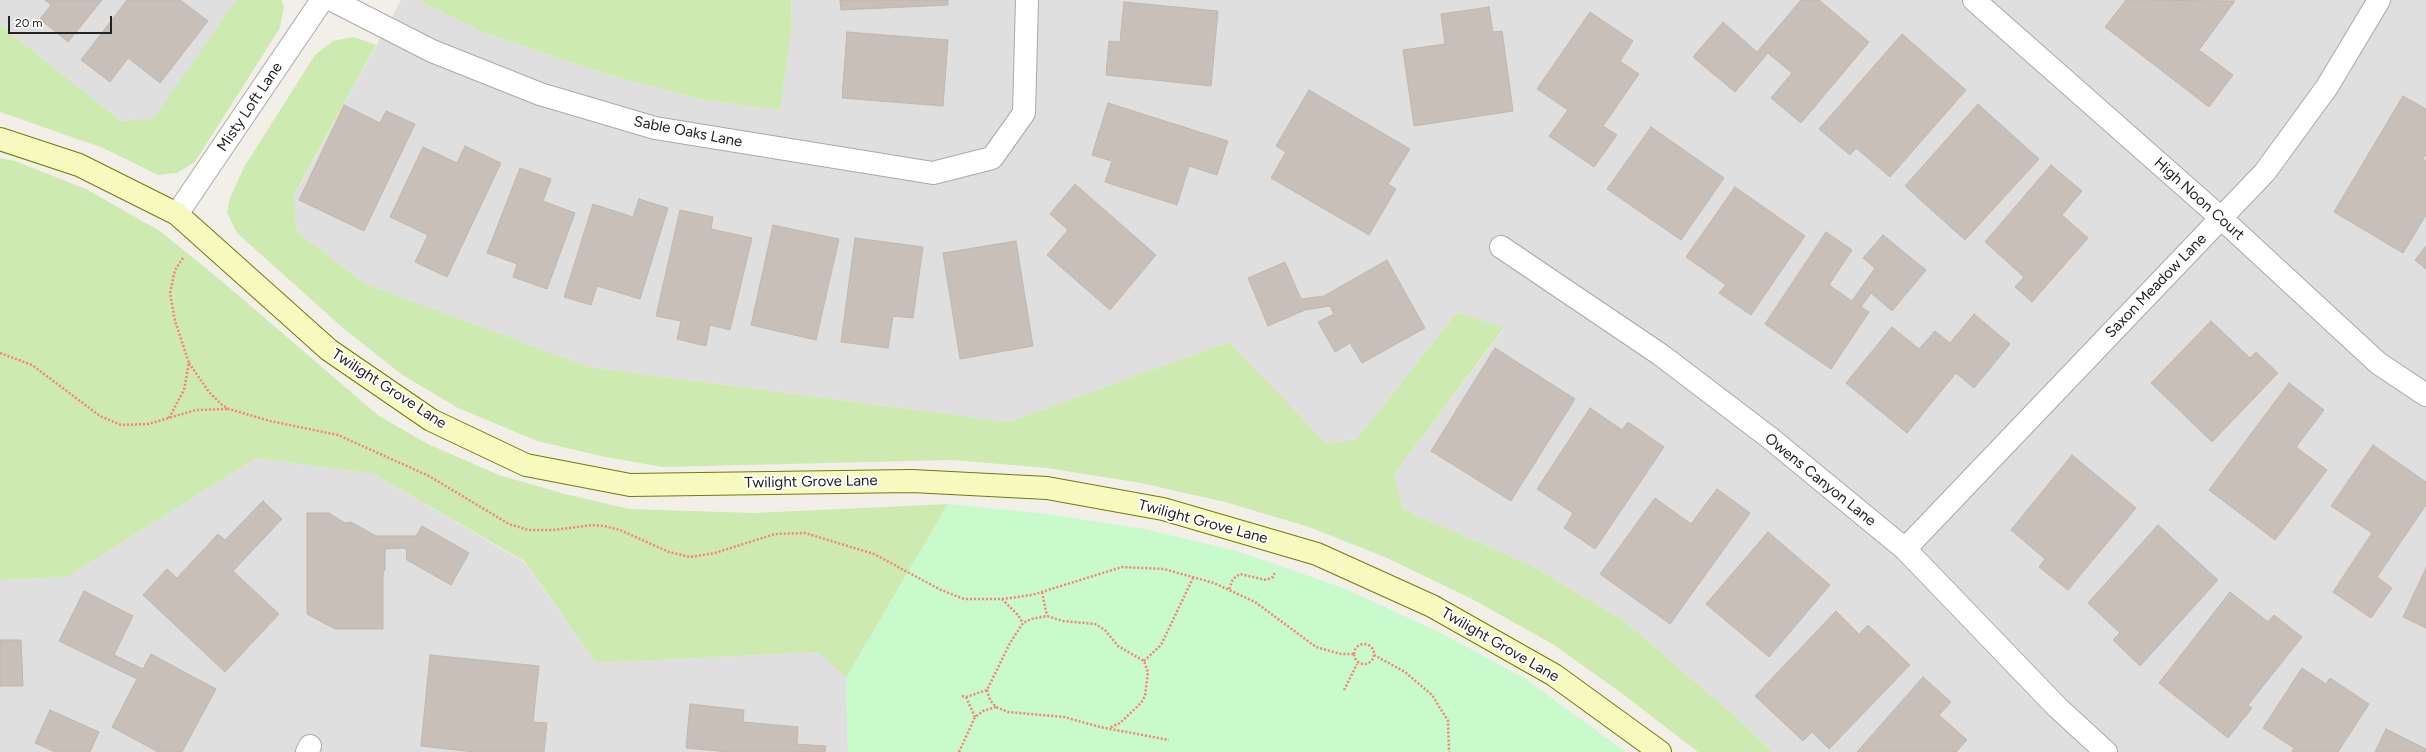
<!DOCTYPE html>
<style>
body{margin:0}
#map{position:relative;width:2426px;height:752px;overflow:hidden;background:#f2efe9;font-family:Figtree,sans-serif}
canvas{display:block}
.scale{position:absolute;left:8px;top:16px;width:104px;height:18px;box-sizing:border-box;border:2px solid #222;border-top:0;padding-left:5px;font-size:12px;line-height:14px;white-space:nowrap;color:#222;-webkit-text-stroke:3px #fff;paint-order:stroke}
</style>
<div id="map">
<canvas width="2426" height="752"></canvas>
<div class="scale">20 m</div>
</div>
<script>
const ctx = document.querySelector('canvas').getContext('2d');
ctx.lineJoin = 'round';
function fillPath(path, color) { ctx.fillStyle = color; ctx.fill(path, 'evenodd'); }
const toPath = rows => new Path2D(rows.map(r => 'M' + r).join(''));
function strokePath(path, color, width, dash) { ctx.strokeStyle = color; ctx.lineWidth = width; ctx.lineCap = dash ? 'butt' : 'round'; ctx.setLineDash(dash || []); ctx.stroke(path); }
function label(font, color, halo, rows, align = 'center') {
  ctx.font = font + ' Figtree,sans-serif'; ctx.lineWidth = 4; ctx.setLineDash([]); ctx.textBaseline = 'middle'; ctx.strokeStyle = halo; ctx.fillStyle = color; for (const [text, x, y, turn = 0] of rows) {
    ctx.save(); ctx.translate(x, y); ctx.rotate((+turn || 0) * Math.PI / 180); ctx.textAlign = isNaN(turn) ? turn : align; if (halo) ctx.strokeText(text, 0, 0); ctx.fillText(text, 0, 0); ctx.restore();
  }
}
fillPath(toPath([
 [0,0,236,0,155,118,121,121,0,25],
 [401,0,417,0,488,34,602,73,703,100,780,110,792,25,791,0,2426,0,2426,752,1773,752,1737,718,1623,620,1532,566,1403,509,1394,474,1504,329,1457,312,1357,439,1325,443,1229,342,1008,422,589,367,364,283,297,232,293,198],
 [256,458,374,474,524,562,596,663,818,652,846,678,848,752,0,752,0,580,67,577]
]), '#e0dfdf');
fillPath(toPath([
 [236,0,281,0,284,6,280,28,195,162,177,173,158,175,103,148,0,112,0,25,121,121,154,118],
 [417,0,791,0,792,25,780,110,703,100,602,73,488,34],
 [354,37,376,45,293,197,297,232,364,283,589,367,1008,422,1229,342,1326,443,1357,439,1457,312,1504,328,1394,474,1403,509,1532,566,1623,620,1737,718,1773,752,1698,752,1620,692,1554,645,1472,599,1387,558,1309,527,1225,502,1141,483,1047,468,952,460,663,467,605,457,537,441,458,408,401,374,343,328,237,233,227,213,230,198,244,167,315,55,333,41],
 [0,158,15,161,86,189,160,231,224,283,379,416,428,444,499,475,565,494,629,509,754,513,948,504,846,678,818,652,596,663,524,561,374,474,256,458,67,577,0,580]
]), '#cdebb0');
fillPath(toPath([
 [948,504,1047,514,1144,529,1237,551,1346,589,1441,633,1524,678,1626,752,848,752,846,678]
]), '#c8facc');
const building = toPath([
 [45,0,102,0,68,42,40,19,51,5,45,0],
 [127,0,180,0,208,21,160,83,128,58,110,82,81,60,127,0],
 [840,0,948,0,948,5,841,10,840,0],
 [1801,0,1819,0,1869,42,1801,123,1771,98,1792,73,1768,53,1735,92,1693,57,1723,22,1757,52,1801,0],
 [2126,0,2235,1,2199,50,2233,75,2209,107,2105,27,2126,0],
 [1124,2,1218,11,1211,86,1106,75,1109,41,1120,42,1124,2],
 [1489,7,1493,32,1502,31,1513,111,1414,126,1403,50,1445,44,1441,14,1489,7],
 [1590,12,1633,41,1620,61,1639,74,1603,126,1617,135,1594,167,1549,136,1568,110,1537,89,1590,12],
 [847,32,948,40,943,106,842,98,847,32],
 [1902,34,1966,90,1890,177,1856,148,1850,155,1819,129,1902,34],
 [1309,90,1410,149,1388,184,1396,189,1369,235,1271,178,1286,152,1276,146,1309,90],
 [2403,96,2426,109,2426,154,2423,159,2426,161,2426,215,2403,253,2334,212,2403,96],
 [1108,103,1228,141,1217,175,1189,166,1177,205,1105,182,1112,161,1092,155,1108,103],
 [1978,104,2039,159,1965,240,1905,186,1978,104],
 [344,105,380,123,386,111,415,124,364,231,299,200,344,105],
 [1651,127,1724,178,1681,240,1607,189,1651,127],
 [465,146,501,163,447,277,415,262,428,235,390,217,423,147,457,163,465,146],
 [2051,165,2082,191,2062,215,2088,238,2032,302,2015,287,2024,277,1985,242,2051,165],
 [520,168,551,179,543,201,575,213,547,289,513,277,517,264,487,253,520,168],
 [1075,184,1156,255,1110,310,1047,255,1068,230,1050,214,1075,184],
 [1735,187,1805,236,1751,315,1719,293,1726,285,1686,257,1735,187],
 [639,199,668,208,640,299,597,286,591,305,564,297,593,204,633,217,639,199],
 [680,210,713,217,711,229,752,238,730,330,710,325,706,346,677,339,681,321,656,316,680,210],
 [773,225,839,239,816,340,751,325,773,225],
 [1826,232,1852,250,1829,285,1852,301,1875,268,1863,258,1883,235,1926,270,1892,311,1871,293,1861,307,1869,312,1831,369,1765,324,1826,232],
 [855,238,923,247,913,318,893,316,888,348,841,342,855,238],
 [1016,241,1033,346,960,359,943,253,1016,241],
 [2426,246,2426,269,2415,260,2426,246],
 [1387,260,1425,328,1362,363,1350,343,1335,352,1318,322,1334,314,1330,306,1305,310,1268,326,1248,278,1285,262,1301,299,1324,296,1387,260],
 [1974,314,2010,344,1974,388,1956,373,1907,433,1846,383,1892,327,1919,349,1935,331,1950,343,1974,314],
 [2211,321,2250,358,2256,352,2278,373,2212,442,2151,383,2211,321],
 [1495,348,1575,399,1511,501,1431,451,1495,348],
 [2289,383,2324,410,2296,447,2327,470,2275,540,2209,490,2289,383],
 [1590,408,1622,430,1628,422,1664,447,1595,549,1564,528,1573,513,1537,489,1590,408],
 [2373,445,2426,482,2426,505,2377,577,2392,588,2371,618,2333,592,2372,533,2331,506,2373,445],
 [2072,455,2136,508,2068,590,2039,567,2045,559,2011,530,2072,455],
 [1717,489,1750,513,1670,624,1600,574,1655,498,1691,524,1717,489],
 [263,501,282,519,233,571,279,614,225,672,143,595,167,569,177,578,218,534,225,540,263,501],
 [307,513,329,513,345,523,351,522,376,536,416,536,422,526,469,553,451,585,407,560,406,548,385,549,385,569,383,573,383,629,335,629,307,614,307,513],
 [2158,525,2218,580,2140,666,2113,640,2120,633,2088,603,2158,525],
 [1768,532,1830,585,1769,657,1706,604,1768,532],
 [2426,568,2426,628,2403,617,2426,568],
 [84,591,133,616,114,655,143,669,151,654,216,689,182,752,158,752,112,727,137,679,59,641,84,591],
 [2230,592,2268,622,2274,615,2302,637,2248,705,2252,708,2228,738,2159,683,2230,592],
 [1836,611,1859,634,1868,625,1910,665,1829,749,1812,732,1803,741,1755,696,1836,611],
 [0,640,21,640,23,686,0,686,0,640],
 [430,655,539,666,533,722,547,723,544,752,474,752,421,746,430,655],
 [2302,668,2326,684,2330,678,2369,704,2338,752,2292,752,2294,748,2263,728,2302,668],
 [1923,677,1951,702,1939,715,1967,740,1956,752,1857,752,1923,677],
 [690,704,744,710,743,722,798,727,797,744,826,746,825,752,729,752,686,748,690,704],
 [50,710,99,732,90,752,55,752,35,743,50,710],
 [2386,729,2426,749,2426,752,2375,752,2386,729]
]);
fillPath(building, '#c7bfb8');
strokePath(building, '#c4b6ab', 1);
const street = toPath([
 [332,0,432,51,540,94,655,128,933,173,992,158,1024,113,1027,0],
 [1974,0,2221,218,2378,363,2426,395],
 [177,214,322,0],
 [1501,247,1661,355,1770,438,1905,549,2057,707,2106,752],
 [1905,549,2265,172,2327,87,2379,0],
 [307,752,310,746]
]);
const secondary = toPath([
 [0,139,79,165,177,214,329,350,431,420,526,465,630,485,912,481,1047,488,1163,509,1317,554,1432,606,1554,675,1660,752]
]);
strokePath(street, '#a9a9a9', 24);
strokePath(secondary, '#707d05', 24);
strokePath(toPath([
 [0,353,32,365,100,416,121,425,148,424,196,410,229,409],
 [189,363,209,392,221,404,229,409,270,421,338,435,429,476,509,524,528,530,553,530,592,525,604,526,620,530,669,552,690,557,715,553,775,534,805,533,874,554,941,590,964,599,1002,599,1032,595,1122,567,1164,569,1214,583,1255,602,1316,647,1341,654,1353,654],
 [169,418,184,390,189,363,175,321,170,293,175,270,183,258],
 [1229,589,1233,579,1240,574,1266,580,1273,577,1275,572],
 [1042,592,1047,616],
 [1002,599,1018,615,1023,623],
 '1354 654a10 10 0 1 1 20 0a10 10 0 1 1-20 0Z',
 [1374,655,1405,672,1432,695,1448,721,1449,752],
 [1144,661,1161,645,1193,578],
 [987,690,990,700,996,707,1008,712,1064,717,1100,727,1169,740],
 [1344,690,1357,664],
 [962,696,966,697,987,690,1010,643,1023,623,1031,619,1047,616,1063,621,1095,624,1105,630,1118,646,1144,661,1148,672,1145,696,1141,703,1120,723,1109,728],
 [966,697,975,717],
 [959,752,975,717,983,711,996,707]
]), '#fa8072', 2.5, [2, 2]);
strokePath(street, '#fff', 22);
strokePath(secondary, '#f7fabf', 22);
label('15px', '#222', '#fff', [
 ["Misty Loft Lane",250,107,-56],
 ["Sable Oaks Lane",688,132,11],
 ["High Noon Court",2199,199,42],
 ["Saxon Meadow Lane",2156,286,-46],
 ["Twilight Grove Lane",389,389,33],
 ["Owens Canyon Lane",1820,480,39],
 ["Twilight Grove Lane",811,482,-1],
 ["Twilight Grove Lane",1203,522,15],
 ["Twilight Grove Lane",1500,645,30]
]);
</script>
